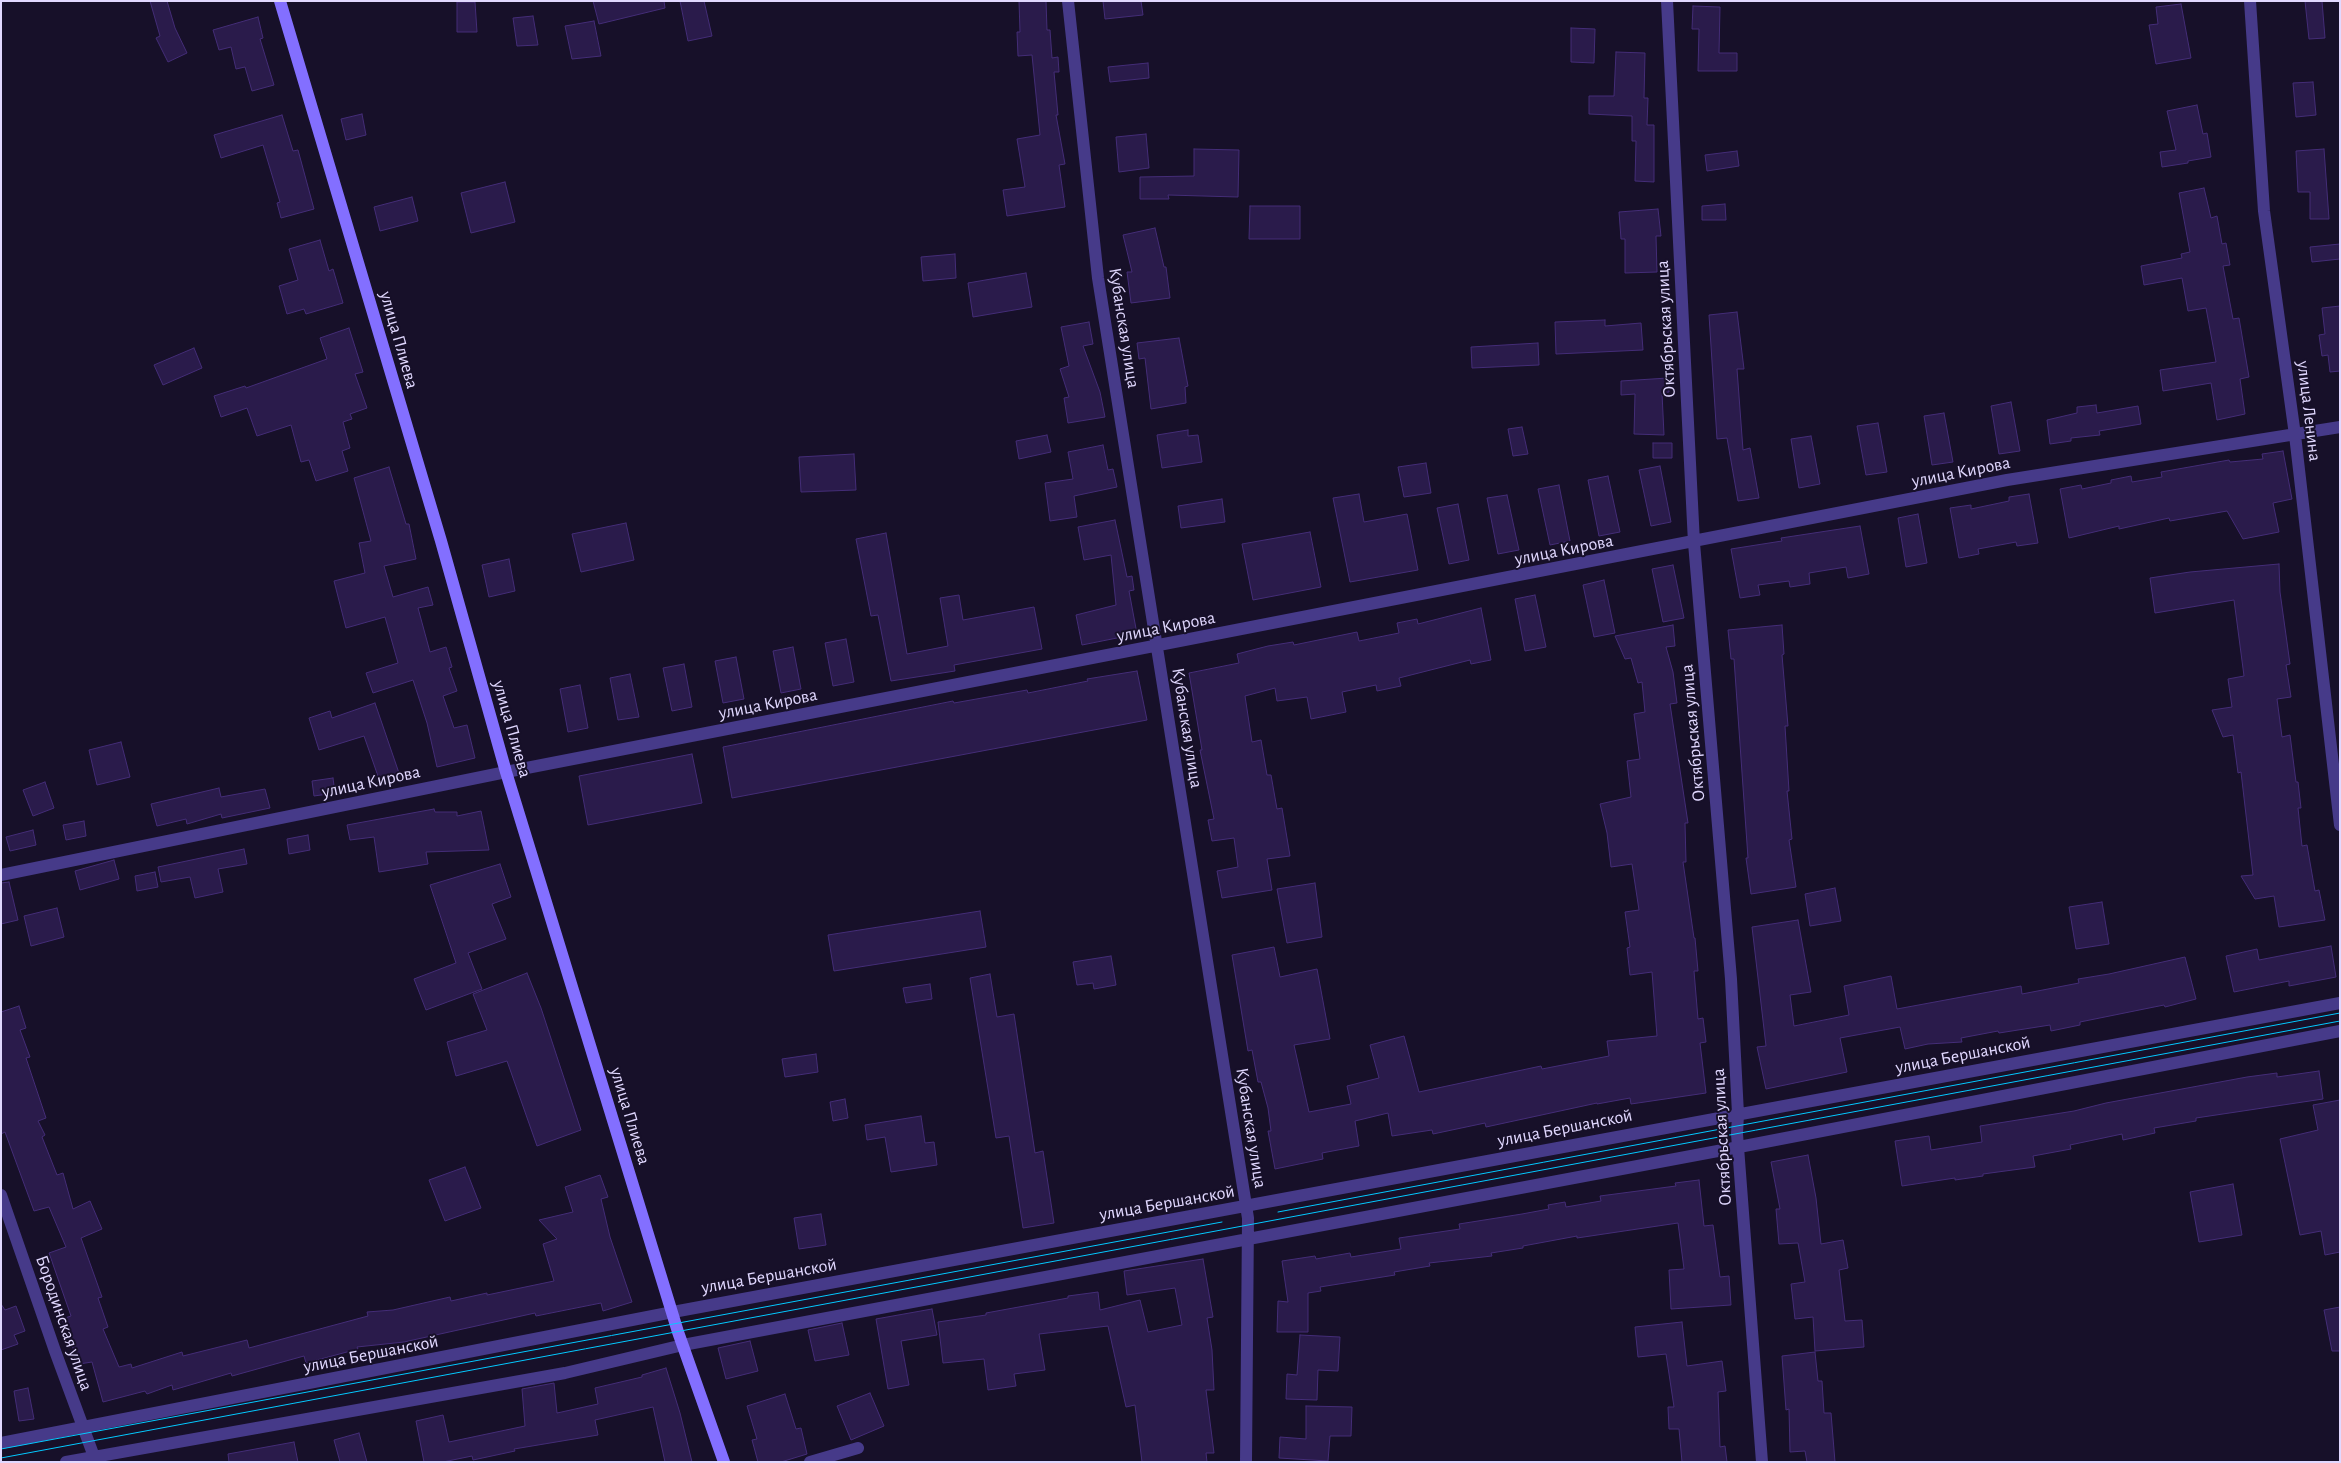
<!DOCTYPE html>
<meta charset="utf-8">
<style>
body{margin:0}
#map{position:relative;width:2341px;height:1463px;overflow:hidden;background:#171029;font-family:"Alegreya Sans",sans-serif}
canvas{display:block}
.frame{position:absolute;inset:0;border:2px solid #e1d8ff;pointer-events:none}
</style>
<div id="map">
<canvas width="2341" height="1463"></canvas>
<div class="frame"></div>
</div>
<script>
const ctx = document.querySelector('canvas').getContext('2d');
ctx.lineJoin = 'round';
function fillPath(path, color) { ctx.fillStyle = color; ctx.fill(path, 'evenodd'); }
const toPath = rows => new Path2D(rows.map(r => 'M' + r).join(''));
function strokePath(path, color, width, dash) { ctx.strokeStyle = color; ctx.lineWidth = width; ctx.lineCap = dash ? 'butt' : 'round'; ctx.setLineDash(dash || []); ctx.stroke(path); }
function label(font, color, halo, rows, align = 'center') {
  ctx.font = font + ' "Alegreya Sans",sans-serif'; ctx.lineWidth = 4; ctx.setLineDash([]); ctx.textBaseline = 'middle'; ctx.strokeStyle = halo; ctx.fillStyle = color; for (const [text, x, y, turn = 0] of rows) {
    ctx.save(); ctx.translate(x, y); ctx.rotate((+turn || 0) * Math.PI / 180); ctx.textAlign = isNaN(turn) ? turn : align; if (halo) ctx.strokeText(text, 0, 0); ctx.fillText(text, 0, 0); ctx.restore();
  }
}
const building = toPath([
 [150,1,167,1,175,28,187,53,168,62,156,38,160,36,150,1],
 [593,1,664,1,665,8,599,24,593,1],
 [680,1,704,1,712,36,688,41,680,1],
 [1019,1,1046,1,1047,30,1050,30,1052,58,1058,57,1059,72,1054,72,1058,115,1056,115,1065,164,1059,165,1065,207,1007,216,1003,190,1025,187,1017,139,1040,135,1032,55,1018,56,1017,32,1020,32,1019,1],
 [1103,1,1141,1,1143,15,1105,19,1103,1],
 [2305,1,2322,1,2325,38,2309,39,2305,1],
 [457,2,475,2,477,32,457,32,457,2],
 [2181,4,2191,58,2156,64,2149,25,2158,24,2156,7,2181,4],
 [1693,6,1720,7,1719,53,1737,53,1737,71,1698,71,1699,29,1692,29,1693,6],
 [533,16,538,45,517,46,513,18,533,16],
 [258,17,263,38,260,39,274,85,252,91,245,67,236,69,231,47,219,50,213,30,258,17],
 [594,21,601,56,572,59,565,26,594,21],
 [1571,28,1595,29,1594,63,1571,62,1571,28],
 [1616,52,1645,53,1644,98,1648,98,1647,125,1654,125,1654,182,1635,181,1636,141,1632,141,1632,116,1589,114,1589,96,1614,96,1616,52],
 [1148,63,1149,78,1110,82,1108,67,1148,63],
 [2313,82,2316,115,2296,117,2293,83,2313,82],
 [2197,105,2203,134,2207,133,2211,157,2188,161,2188,163,2162,167,2160,152,2176,150,2167,111,2197,105],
 [362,114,366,135,346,140,341,119,362,114],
 [282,115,293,151,298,150,314,209,281,218,277,203,280,202,263,145,221,158,214,135,282,115],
 [1146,134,1149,168,1119,172,1116,137,1146,134],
 [1194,149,1239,150,1238,197,1168,195,1169,199,1140,199,1140,177,1194,176,1194,149],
 [2324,149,2329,219,2310,219,2310,192,2298,192,2296,151,2324,149],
 [1737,151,1739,166,1707,171,1705,155,1737,151],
 [505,182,515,222,471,233,461,193,505,182],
 [2204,188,2211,218,2217,216,2222,244,2226,243,2230,265,2223,266,2233,319,2239,318,2249,377,2240,379,2245,414,2217,420,2211,383,2163,391,2160,370,2216,362,2206,308,2188,311,2182,278,2144,285,2141,266,2182,258,2181,254,2190,252,2179,193,2204,188],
 [412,197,418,221,380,231,374,207,412,197],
 [1725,204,1726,220,1702,220,1702,206,1725,204],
 [1250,206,1300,206,1300,239,1249,239,1250,206],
 [1658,209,1661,236,1656,236,1657,272,1625,273,1625,239,1621,239,1619,212,1658,209],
 [1155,228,1164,267,1166,267,1170,298,1131,303,1127,272,1132,272,1123,235,1155,228],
 [320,240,329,271,333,269,343,303,306,314,304,309,287,314,279,286,298,280,289,249,320,240],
 [2340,244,2340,259,2312,262,2310,247,2340,244],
 [955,254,956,278,923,281,921,257,955,254],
 [1026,273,1032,307,973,317,968,283,1026,273],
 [2340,306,2340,371,2330,372,2328,355,2322,356,2319,335,2325,334,2322,308,2340,306],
 [1737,312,1744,369,1737,369,1743,450,1750,448,1759,498,1738,501,1727,438,1717,439,1709,315,1737,312],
 [1605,320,1605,326,1641,323,1643,350,1556,354,1555,322,1605,320],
 [1089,322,1093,344,1083,346,1100,392,1105,417,1068,423,1064,398,1069,397,1060,369,1069,366,1061,327,1089,322],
 [349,328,363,372,355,374,367,408,350,414,352,419,343,422,350,448,342,451,348,471,316,481,309,460,301,462,291,425,257,436,247,408,221,417,214,396,245,386,246,388,327,359,320,338,349,328],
 [1179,338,1188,386,1185,387,1186,403,1151,409,1145,358,1139,359,1137,343,1179,338],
 [1538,343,1539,365,1472,368,1471,347,1538,343],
 [194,348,202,368,163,385,154,365,194,348],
 [1668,378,1669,392,1662,393,1664,435,1634,434,1635,394,1621,395,1621,381,1668,378],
 [2011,402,2020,451,1999,454,1991,406,2011,402],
 [2096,405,2097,413,2138,406,2141,424,2099,431,2100,435,2071,438,2071,441,2050,444,2047,420,2077,413,2077,407,2096,405],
 [1944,413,1953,462,1932,465,1924,416,1944,413],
 [1878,423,1887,472,1866,475,1857,426,1878,423],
 [1522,427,1528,454,1513,456,1508,429,1522,427],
 [1188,430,1188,436,1198,435,1202,462,1162,468,1157,435,1188,430],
 [1047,435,1051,452,1019,459,1016,441,1047,435],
 [1811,436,1820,484,1799,488,1791,439,1811,436],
 [1653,443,1672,443,1672,458,1653,458,1653,443],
 [1103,445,1108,470,1113,469,1117,487,1074,496,1077,517,1050,521,1045,483,1073,479,1068,452,1103,445],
 [2283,451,2292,499,2273,503,2279,532,2243,539,2227,511,2170,521,2169,518,2119,529,2119,526,2069,538,2060,489,2081,485,2082,489,2111,483,2111,480,2131,476,2132,482,2162,477,2161,472,2229,460,2230,462,2263,459,2262,454,2283,451],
 [854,454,856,490,801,492,799,457,854,454],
 [1426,463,1431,493,1404,497,1398,467,1426,463],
 [1660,466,1671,522,1651,526,1639,470,1660,466],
 [389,467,406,524,409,524,416,559,384,566,393,597,428,587,433,605,418,608,430,652,446,647,452,667,449,668,457,691,443,696,454,728,467,725,475,758,437,767,427,723,413,680,373,693,366,673,398,663,385,617,346,628,334,581,365,573,359,543,371,541,354,478,389,467],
 [1608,476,1620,532,1599,536,1588,480,1608,476],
 [1559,485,1570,541,1550,545,1538,489,1559,485],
 [1359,494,1364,522,1407,514,1418,570,1350,582,1333,498,1359,494],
 [2029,494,2038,543,2017,546,2016,542,1978,549,1979,554,1959,558,1950,508,1971,505,1971,509,2009,501,2009,497,2029,494],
 [1507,495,1519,550,1498,554,1487,498,1507,495],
 [1222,499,1225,522,1181,528,1178,506,1222,499],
 [1458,504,1469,560,1449,564,1437,508,1458,504],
 [1918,514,1927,563,1906,567,1898,518,1918,514],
 [1115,520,1127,577,1132,576,1134,590,1129,591,1137,634,1082,645,1076,615,1116,605,1111,555,1084,560,1078,527,1115,520],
 [626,523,634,560,581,572,572,534,626,523],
 [1860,526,1869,574,1848,578,1846,567,1809,573,1810,584,1790,587,1789,581,1758,585,1760,595,1740,598,1731,549,1782,541,1781,538,1860,526],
 [1310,532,1321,587,1253,600,1242,544,1310,532],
 [886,533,907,654,948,646,940,598,959,595,963,620,1034,607,1042,649,954,665,955,671,891,681,878,615,871,616,856,539,886,533],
 [509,559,515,591,489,597,482,565,509,559],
 [2279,564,2280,592,2290,664,2286,665,2291,697,2277,699,2282,737,2290,735,2296,782,2298,782,2301,808,2298,808,2302,846,2307,845,2315,891,2319,890,2325,920,2279,927,2274,896,2255,899,2241,876,2253,875,2241,772,2238,773,2233,735,2223,737,2212,710,2232,707,2228,679,2244,676,2234,600,2155,613,2150,578,2190,572,2279,564],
 [1673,565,1684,618,1663,622,1652,569,1673,565],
 [1604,580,1615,633,1594,637,1583,585,1604,580],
 [1535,595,1546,647,1525,651,1515,599,1535,595],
 [1481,608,1491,660,1471,664,1470,660,1399,678,1401,686,1377,691,1376,685,1342,692,1346,712,1311,719,1307,697,1277,701,1275,688,1245,696,1252,742,1261,740,1267,775,1271,775,1277,809,1282,808,1290,856,1267,859,1272,890,1222,898,1217,871,1238,867,1234,838,1212,841,1208,820,1214,819,1200,750,1202,750,1189,673,1239,663,1237,654,1268,646,1293,642,1294,645,1357,632,1359,641,1399,633,1397,623,1417,619,1418,624,1481,608],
 [1673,625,1675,646,1666,647,1673,672,1677,703,1670,704,1688,823,1685,823,1686,862,1683,862,1694,938,1695,938,1698,971,1694,971,1698,1019,1703,1018,1706,1042,1700,1043,1706,1093,1631,1104,1630,1098,1597,1104,1597,1103,1486,1127,1485,1123,1433,1134,1432,1130,1392,1136,1388,1113,1355,1121,1359,1146,1322,1153,1323,1159,1275,1169,1268,1131,1271,1131,1268,1108,1261,1082,1258,1082,1252,1050,1248,1051,1232,955,1274,947,1280,977,1317,969,1330,1039,1294,1045,1309,1112,1351,1104,1347,1086,1379,1078,1370,1045,1404,1036,1419,1092,1541,1066,1542,1069,1609,1056,1607,1041,1657,1036,1652,972,1630,975,1627,948,1630,947,1625,912,1639,910,1632,864,1611,867,1607,833,1600,804,1631,797,1627,761,1640,759,1634,714,1645,712,1642,682,1638,683,1631,658,1625,659,1615,636,1673,625],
 [1782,625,1784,654,1782,655,1788,726,1785,726,1789,791,1787,791,1792,839,1789,840,1796,887,1751,894,1746,858,1748,858,1734,659,1731,659,1728,630,1782,625],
 [846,639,854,682,833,686,825,643,846,639],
 [793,647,801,689,781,693,773,651,793,647],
 [736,657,744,699,723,703,715,661,736,657],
 [684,664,692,707,672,711,663,668,684,664],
 [1137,671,1147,720,732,798,723,747,953,701,954,703,1027,690,1028,693,1088,681,1087,679,1137,671],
 [630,674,639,717,618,720,610,678,630,674],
 [580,685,588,728,568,732,560,689,580,685],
 [375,703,399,773,379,779,364,736,319,750,309,718,330,711,332,718,375,703],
 [121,742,130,777,97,785,89,750,121,742],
 [692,754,702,803,588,825,579,776,692,754],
 [333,778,335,793,314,796,312,781,333,778],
 [45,782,54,808,33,816,23,790,45,782],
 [219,788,221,797,265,789,270,808,222,818,221,814,187,824,186,819,157,826,151,804,219,788],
 [434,809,435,812,457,812,457,816,481,811,489,850,426,852,428,864,379,872,374,837,350,840,347,825,434,809],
 [84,821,86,836,66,840,63,825,84,821],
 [33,830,36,845,10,851,6,837,33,830],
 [308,835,310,850,289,854,287,839,308,835],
 [244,849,247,864,218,869,223,892,195,898,190,877,161,882,158,867,244,849],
 [114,860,119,879,80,890,75,871,114,860],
 [500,864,511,897,492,904,506,939,468,953,482,989,426,1010,414,979,456,963,430,885,500,864],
 [155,872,158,887,137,891,135,876,155,872],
 [9,882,18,920,1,924,1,883,9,882],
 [1315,883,1322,937,1287,943,1277,889,1315,883],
 [1835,888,1841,921,1810,926,1805,894,1835,888],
 [2102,902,2109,944,2076,949,2069,907,2102,902],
 [57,908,64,937,31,946,24,916,57,908],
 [980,911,986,947,834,971,828,935,980,911],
 [1798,920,1811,992,1790,995,1794,1026,1849,1015,1844,986,1891,976,1897,1009,2021,986,2022,994,2079,983,2078,979,2109,974,2185,957,2196,999,2165,1007,2164,1005,2080,1022,2080,1025,2051,1031,2050,1025,1999,1033,1998,1031,1961,1038,1962,1042,1928,1044,1905,1049,1900,1027,1840,1038,1847,1072,1766,1089,1757,1047,1766,1046,1752,927,1798,920],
 [2331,946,2336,977,2289,986,2289,981,2234,992,2226,956,2257,949,2259,960,2331,946],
 [1111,956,1116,985,1094,989,1093,983,1077,985,1073,962,1111,956],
 [527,973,541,1008,581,1130,537,1146,507,1061,456,1076,447,1042,487,1030,473,994,527,973],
 [990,974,997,1017,1014,1014,1035,1153,1043,1151,1054,1223,1023,1228,1009,1136,996,1138,970,978,990,974],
 [930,984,932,999,906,1003,903,988,930,984],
 [19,1006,26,1028,20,1030,30,1057,26,1058,46,1118,38,1121,45,1135,42,1137,57,1175,63,1173,73,1209,90,1201,102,1229,81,1238,102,1297,98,1298,108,1327,103,1329,119,1367,131,1364,132,1368,182,1352,183,1356,247,1340,249,1348,368,1316,367,1312,393,1310,450,1297,451,1301,487,1293,487,1295,554,1281,543,1244,557,1239,539,1220,573,1212,565,1187,600,1175,608,1197,601,1199,610,1237,632,1302,603,1311,601,1303,536,1316,535,1313,404,1342,357,1347,358,1349,306,1363,304,1356,232,1376,231,1373,173,1390,172,1385,147,1394,145,1391,103,1402,92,1362,79,1364,62,1319,71,1316,49,1253,66,1247,49,1207,34,1211,5,1132,1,1134,1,1012,19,1006],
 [816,1054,818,1072,785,1077,782,1059,816,1054],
 [2319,1071,2323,1099,2196,1118,2196,1121,2154,1128,2155,1133,2123,1140,2122,1134,2070,1145,2071,1149,2033,1156,2035,1167,1983,1174,1983,1176,1955,1180,1955,1178,1902,1186,1895,1141,1929,1136,1931,1150,1982,1142,1980,1126,2074,1111,2106,1103,2247,1077,2277,1073,2277,1077,2319,1071],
 [845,1099,848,1118,833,1121,830,1102,845,1099],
 [2340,1100,2340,1252,2325,1255,2321,1231,2300,1235,2280,1139,2318,1130,2313,1105,2340,1100],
 [921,1116,925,1143,934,1142,937,1165,891,1172,885,1137,867,1140,865,1125,921,1116],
 [1808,1155,1816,1198,1821,1244,1843,1240,1848,1268,1839,1270,1845,1321,1862,1320,1864,1347,1815,1351,1813,1317,1795,1319,1791,1284,1805,1282,1798,1243,1779,1244,1776,1209,1780,1209,1771,1162,1808,1155],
 [465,1167,481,1208,445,1221,429,1180,465,1167],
 [1699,1180,1704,1226,1713,1225,1720,1277,1729,1276,1731,1305,1671,1309,1669,1270,1684,1269,1678,1223,1577,1238,1577,1236,1523,1246,1523,1248,1491,1253,1492,1256,1429,1263,1430,1266,1394,1272,1395,1275,1320,1287,1321,1291,1308,1293,1308,1332,1277,1332,1278,1301,1288,1302,1282,1261,1315,1256,1316,1259,1350,1253,1351,1257,1401,1249,1399,1238,1460,1229,1459,1224,1522,1214,1549,1209,1548,1205,1565,1202,1566,1207,1601,1201,1600,1196,1676,1186,1675,1183,1699,1180],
 [2233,1184,2242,1235,2199,1242,2190,1192,2233,1184],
 [821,1214,826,1245,799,1249,794,1218,821,1214],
 [1203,1259,1213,1317,1207,1318,1212,1350,1214,1390,1206,1390,1214,1453,1206,1453,1207,1462,1142,1462,1135,1405,1126,1407,1108,1326,1039,1334,1045,1370,1014,1374,1016,1386,988,1390,984,1359,943,1363,938,1322,986,1315,986,1313,1068,1298,1068,1296,1098,1292,1100,1310,1140,1300,1148,1332,1182,1325,1175,1288,1127,1295,1124,1271,1203,1259],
 [1,1304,5,1310,16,1306,25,1331,14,1335,18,1344,1,1350,1,1304],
 [2340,1307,2340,1351,2332,1351,2324,1310,2340,1307],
 [932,1309,937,1335,901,1341,909,1385,888,1389,876,1319,932,1309],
 [1682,1322,1687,1366,1722,1361,1726,1391,1718,1392,1720,1447,1725,1446,1727,1462,1682,1462,1679,1429,1669,1429,1668,1407,1674,1407,1666,1354,1638,1357,1635,1327,1682,1322],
 [842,1323,849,1355,815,1361,808,1330,842,1323],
 [1300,1335,1340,1337,1338,1371,1318,1370,1317,1400,1286,1399,1287,1374,1297,1375,1300,1335],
 [750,1341,758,1371,726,1379,718,1348,750,1341],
 [1815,1352,1818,1381,1822,1381,1824,1413,1831,1413,1835,1462,1807,1462,1805,1451,1790,1452,1789,1409,1786,1410,1782,1356,1815,1352],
 [666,1368,680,1413,692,1462,665,1462,653,1407,595,1420,598,1435,514,1449,515,1451,473,1460,472,1456,443,1462,424,1462,416,1421,443,1415,449,1442,525,1426,522,1389,554,1383,557,1413,598,1404,595,1388,642,1377,642,1375,666,1368],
 [28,1388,34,1419,19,1421,14,1391,28,1388],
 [870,1393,884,1426,851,1440,837,1406,870,1393],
 [785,1394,796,1429,801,1428,807,1454,781,1462,758,1462,752,1440,757,1439,747,1406,785,1394],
 [1306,1406,1352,1407,1351,1436,1330,1436,1328,1461,1279,1458,1280,1437,1306,1439,1306,1406],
 [359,1433,367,1462,340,1462,334,1440,359,1433],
 [294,1442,298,1462,229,1462,228,1454,294,1442]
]);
fillPath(building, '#2a1b4b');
strokePath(building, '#442d77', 1);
strokePath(toPath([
 [1068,1,1098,278,1248,1218,1246,1462],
 [1667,1,1694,543,1731,979,1738,1114,1737,1134,1762,1462],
 [2250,1,2264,211,2295,435,2340,825],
 [1,875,506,772,2007,480,2340,427],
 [1,1195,55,1351,96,1462],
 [1,1443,673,1312,2340,1003],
 [66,1462,565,1373,683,1345,1739,1147,2340,1031],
 [810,1462,858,1448]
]), '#463a89', 12);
strokePath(toPath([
 [280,1,441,541,506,772,678,1332,724,1462]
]), '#836fff', 12);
strokePath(toPath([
 [1278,1212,2340,1013],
 [1,1449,1222,1222],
 [1,1458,2340,1021]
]), '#04c9ff', 1);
label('18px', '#e1d8ff', '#171029', [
 ["Кубанская улица",1124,328,81],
 ["Октябрьская улица",1666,329,-93],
 ["улица Плиева",399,340,74],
 ["улица Ленина",2309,411,83],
 ["улица Кирова",1961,472,-11],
 ["улица Кирова",1564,550,-11],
 ["улица Кирова",1166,627,-11],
 ["улица Кирова",768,704,-11],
 ["Кубанская улица",1187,728,81],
 ["улица Плиева",512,729,74],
 ["Октябрьская улица",1693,733,-95],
 ["улица Кирова",371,782,-12],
 ["улица Бершанской",1963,1055,-11],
 ["улица Плиева",630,1116,73],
 ["Кубанская улица",1251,1128,81],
 ["улица Бершанской",1565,1128,-11],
 ["Октябрьская улица",1722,1137,-93],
 ["улица Бершанской",1167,1203,-10],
 ["улица Бершанской",769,1276,-10],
 ["Бородинская улица",64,1323,71],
 ["улица Бершанской",371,1354,-11]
]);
</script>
